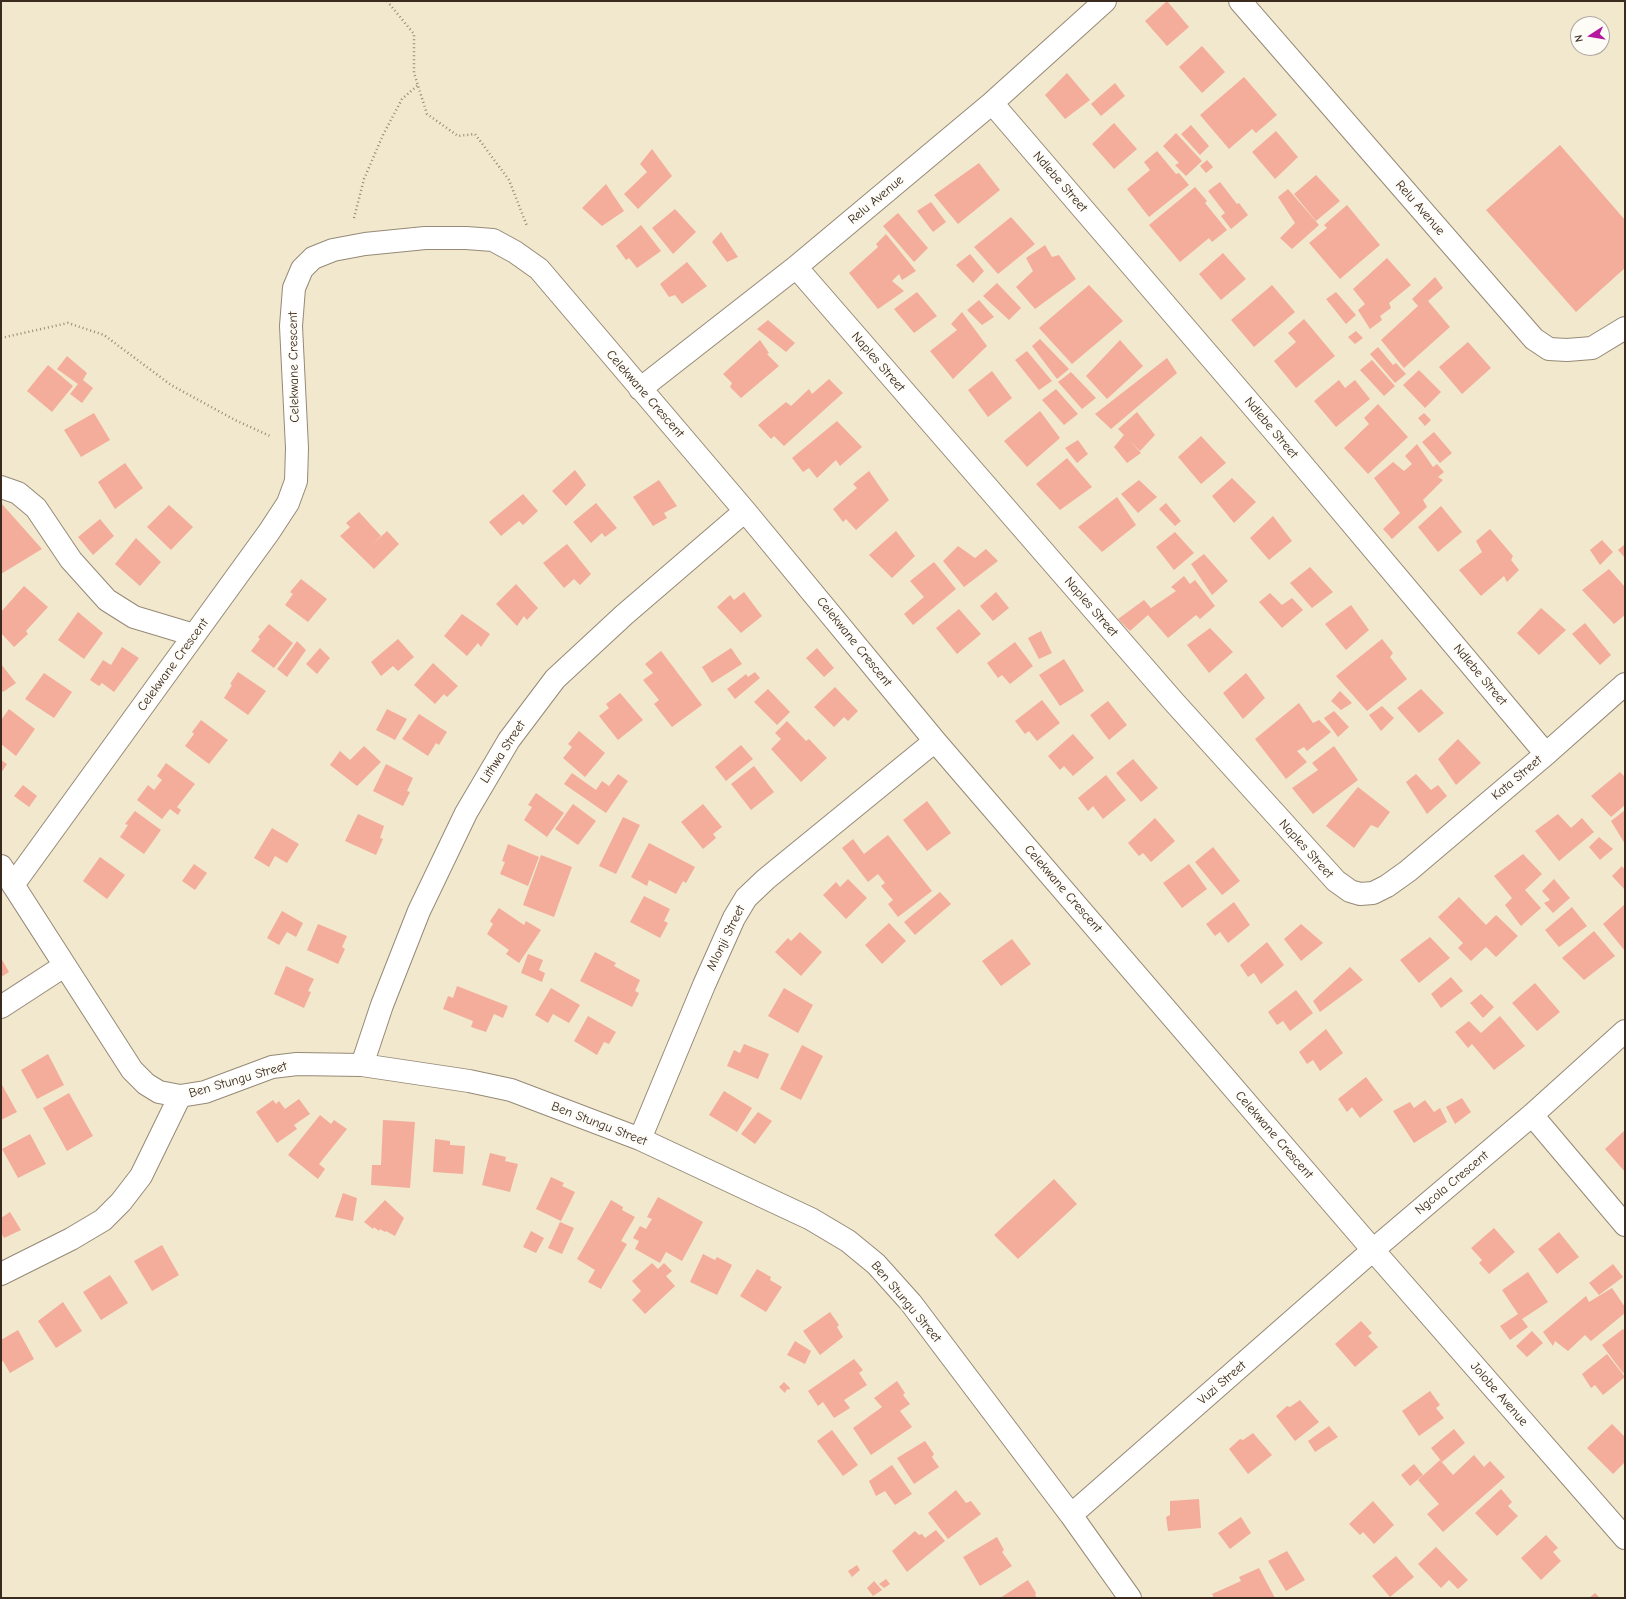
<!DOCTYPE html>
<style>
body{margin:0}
#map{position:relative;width:1626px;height:1599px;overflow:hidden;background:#f1e8ce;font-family:"Comic Neue",sans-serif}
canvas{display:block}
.frame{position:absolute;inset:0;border:2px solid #3b2a1e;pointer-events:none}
.north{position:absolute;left:1570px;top:16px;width:40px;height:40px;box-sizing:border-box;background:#fdfcf7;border:1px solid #afa8a0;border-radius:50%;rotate:258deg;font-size:11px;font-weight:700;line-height:16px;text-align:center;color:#3b2a1e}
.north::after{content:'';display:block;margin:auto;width:14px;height:18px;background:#b5179e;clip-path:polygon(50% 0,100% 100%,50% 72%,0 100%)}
</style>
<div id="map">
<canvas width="1626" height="1599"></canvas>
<div class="frame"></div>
<div class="north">N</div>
</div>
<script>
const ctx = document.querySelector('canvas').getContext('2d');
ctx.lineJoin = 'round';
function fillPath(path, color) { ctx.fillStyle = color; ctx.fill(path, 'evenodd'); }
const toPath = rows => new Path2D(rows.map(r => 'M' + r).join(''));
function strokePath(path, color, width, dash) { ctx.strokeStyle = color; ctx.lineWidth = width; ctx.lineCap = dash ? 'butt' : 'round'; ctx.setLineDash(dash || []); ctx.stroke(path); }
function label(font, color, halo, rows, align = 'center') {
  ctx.font = font + ' "Comic Neue",sans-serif'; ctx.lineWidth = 4; ctx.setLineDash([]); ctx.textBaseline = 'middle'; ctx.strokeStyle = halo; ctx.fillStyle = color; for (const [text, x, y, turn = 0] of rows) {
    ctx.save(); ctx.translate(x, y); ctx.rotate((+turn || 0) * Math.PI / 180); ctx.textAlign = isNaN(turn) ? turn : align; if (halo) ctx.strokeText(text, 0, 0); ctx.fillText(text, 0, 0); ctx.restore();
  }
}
fillPath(toPath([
 [1167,1,1189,27,1167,46,1145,21],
 [1202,46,1225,72,1202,93,1179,67],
 [1067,73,1090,100,1065,119,1045,95],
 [1244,77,1277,115,1256,133,1252,129,1229,149,1200,115],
 [1115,83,1125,96,1101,116,1091,104],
 [1114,123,1137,149,1114,169,1092,144],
 [1191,125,1209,146,1200,155,1181,134],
 [1276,131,1298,157,1275,179,1252,152],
 [1176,133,1202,161,1186,176,1175,165,1179,163,1163,146],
 [1560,145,1625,220,1625,268,1576,312,1486,210],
 [652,149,672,176,638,209,624,194,647,172,640,164],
 [1157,151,1176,174,1179,173,1189,185,1149,217,1127,189,1150,170,1144,162],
 [1207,160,1213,167,1206,173,1200,166],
 [979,163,1000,190,958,224,934,195],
 [1316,175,1340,201,1316,221,1294,194],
 [1220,182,1237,204,1239,203,1248,215,1231,229,1221,216,1225,213,1208,191],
 [606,184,624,211,602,226,582,208],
 [1195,187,1207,201,1205,203,1227,230,1212,242,1209,238,1180,262,1149,225],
 [1288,189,1319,225,1292,249,1280,238,1295,223,1278,197],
 [931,202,946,222,933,232,917,211],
 [1347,205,1380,245,1340,279,1309,243,1327,228,1324,225],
 [675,209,696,232,673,254,652,228],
 [898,213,928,248,914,262,883,226],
 [1011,217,1035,244,998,274,974,247],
 [641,225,661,251,637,268,629,258,626,260,616,246],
 [721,232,738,257,727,262,712,242],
 [886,234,916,271,902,280,899,274,892,281,904,291,878,309,849,273,878,247,876,244],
 [1045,245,1052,257,1059,255,1076,279,1035,309,1016,287,1033,271,1026,258],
 [1223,253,1246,279,1221,300,1199,274],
 [970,254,984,271,973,283,956,265],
 [1387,258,1411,285,1389,303,1391,308,1380,316,1382,320,1370,329,1358,310,1365,304,1353,289],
 [687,262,707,286,682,304,675,295,669,297,660,284],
 [1435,277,1443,288,1428,301,1450,327,1404,368,1381,340,1418,306,1412,299],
 [997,283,1021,308,1009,320,983,296],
 [1089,285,1123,321,1072,364,1039,328],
 [1272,285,1295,312,1254,347,1231,320],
 [917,292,937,316,914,333,894,309],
 [1336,292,1356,315,1346,324,1326,299],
 [979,300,994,317,982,325,967,310],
 [962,312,987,346,953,379,930,351,957,330,951,324],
 [1304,319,1335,356,1296,388,1274,361,1296,342,1288,333],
 [768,320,795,343,786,352,757,329],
 [1356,331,1363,338,1355,344,1348,337],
 [1040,339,1069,369,1057,379,1032,346],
 [760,340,769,353,767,354,779,366,741,398,730,387,732,383,723,374],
 [1120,340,1143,366,1107,399,1086,376],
 [1468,342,1491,368,1462,394,1439,367],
 [1378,347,1393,365,1396,363,1406,374,1395,383,1370,354],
 [1027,351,1052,381,1039,390,1015,360],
 [67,356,87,373,83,380,93,388,82,403,70,394,78,384,57,369],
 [1167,358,1177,373,1111,429,1095,414],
 [1372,360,1395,386,1384,396,1360,370],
 [48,365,73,386,52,412,27,391],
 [1419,370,1441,392,1425,408,1403,385],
 [992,371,1012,398,988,417,968,390],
 [1071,372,1096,398,1082,409,1058,382],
 [829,379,843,393,784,446,774,436,771,439,758,425,786,402,791,406,809,389,812,394],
 [1339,380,1345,388,1355,380,1370,399,1336,427,1314,401],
 [1056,389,1078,414,1064,425,1042,400],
 [1378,404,1408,437,1368,474,1344,448,1369,424,1364,418],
 [1040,411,1060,438,1027,467,1004,441],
 [1137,412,1155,435,1140,451,1128,439,1141,453,1127,463,1114,447,1124,435,1118,429],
 [94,413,110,440,81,457,64,430],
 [1424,413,1431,420,1425,426,1418,418],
 [837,421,862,447,840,466,836,460,817,478,809,468,803,472,792,458],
 [1434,432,1452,453,1440,463,1422,442],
 [1201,436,1226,463,1201,484,1178,457],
 [1078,440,1088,454,1077,463,1065,448],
 [1417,444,1433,467,1437,464,1444,472,1438,477,1443,480,1423,500,1427,507,1392,539,1383,529,1400,513,1374,478,1393,462,1404,471,1412,464,1405,456],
 [1067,458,1092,487,1060,510,1036,484],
 [125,463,143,488,115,509,98,482],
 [575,470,586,485,566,506,552,491],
 [869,471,889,500,856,530,846,519,843,522,833,509,857,488,853,484],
 [1232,478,1256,502,1234,523,1212,496],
 [659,480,677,506,664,513,667,518,653,526,633,497],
 [1139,480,1157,497,1138,513,1121,494],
 [523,494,538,511,523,525,519,521,501,536,489,522],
 [1117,497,1136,525,1102,552,1078,527],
 [1,503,42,549,1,574],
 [596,503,617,528,605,537,602,533,591,543,573,522],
 [1166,503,1181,521,1175,526,1159,509],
 [169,505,193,527,171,550,147,527],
 [1441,506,1462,532,1438,552,1418,527],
 [359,512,381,536,372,545,387,531,399,544,374,569,340,536,350,527,346,523],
 [1273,516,1292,541,1269,560,1250,538],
 [100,519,114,536,93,555,78,537],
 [1490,529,1513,556,1511,560,1519,570,1507,582,1504,576,1481,596,1459,570,1482,552,1476,541],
 [896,531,915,556,892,578,869,555],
 [1175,532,1194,553,1174,570,1156,547],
 [136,538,161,562,140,586,115,564],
 [1602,540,1613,552,1600,565,1590,550],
 [567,544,591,574,580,585,574,579,564,588,543,563],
 [1625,544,1625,558,1618,550],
 [958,546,975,558,986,549,998,561,964,587,943,561],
 [1204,554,1228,581,1212,595,1191,564],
 [934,562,956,589,913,625,904,614,924,597,910,581],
 [1310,567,1333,592,1312,608,1290,583],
 [1609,569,1625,587,1625,615,1614,624,1582,590],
 [1184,576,1190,584,1195,580,1215,606,1200,619,1196,615,1168,638,1148,615,1130,631,1118,619,1144,600,1151,608,1176,591,1171,587],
 [301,579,327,599,308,622,285,605,293,594,290,592],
 [516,584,538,608,527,620,524,616,517,626,496,604],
 [24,586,48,607,26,631,28,634,14,647,1,633,1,612],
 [744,592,762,616,741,633,717,607,730,595,734,600],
 [996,592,1009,608,993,621,980,606],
 [1270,593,1282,605,1292,598,1303,610,1282,628,1259,602],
 [1351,605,1369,630,1346,650,1325,624],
 [1541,608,1566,630,1539,655,1517,633],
 [959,609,981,634,957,654,936,628],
 [78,612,103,633,84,659,58,640],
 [462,614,490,634,481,647,478,643,467,656,444,636],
 [1585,623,1611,655,1600,665,1572,634],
 [269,624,293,643,274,668,251,651,260,639,258,637],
 [1210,628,1233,652,1209,673,1187,645],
 [1041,631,1052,653,1039,659,1028,638],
 [398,639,414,657,398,671,393,666,381,676,371,662],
 [1382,639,1393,653,1390,657,1407,679,1367,711,1336,676],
 [297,641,306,650,287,677,277,669],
 [1015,642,1033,666,1010,684,1002,675,998,678,987,663],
 [122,647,139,658,114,692,102,683,99,686,90,680,103,660,111,665],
 [320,648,330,658,317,674,306,664],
 [731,648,742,664,712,683,702,667],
 [817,648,834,668,824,677,806,658],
 [661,651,702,705,672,727,654,704,659,700,643,680,653,673,645,664],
 [1064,659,1084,691,1060,706,1039,675],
 [433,663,458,686,447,697,444,694,435,704,414,685],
 [1,664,16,683,3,692,1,689],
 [238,672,266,691,248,715,224,698,232,685,230,684],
 [755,672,760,678,735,699,727,689,746,674,748,677],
 [44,673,72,692,54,718,25,699],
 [1246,673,1265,698,1243,719,1223,693],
 [835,687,858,711,848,721,844,717,834,727,814,707],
 [768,689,790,712,777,725,754,702],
 [1421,689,1444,713,1419,733,1397,708],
 [1340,691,1352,703,1341,710,1331,701],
 [620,693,643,720,618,740,599,716,609,708,606,704],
 [1042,700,1060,723,1037,741,1029,731,1025,734,1015,721],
 [1108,701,1127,725,1109,740,1090,715],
 [1299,703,1313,723,1319,720,1331,732,1307,751,1304,747,1297,751,1307,762,1286,779,1255,739],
 [1382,706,1394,718,1381,731,1369,715],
 [9,709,35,729,16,756,1,744,1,720],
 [387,709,407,719,395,740,376,730],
 [1334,711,1349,727,1338,737,1324,718],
 [419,714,447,732,439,745,436,743,428,756,402,739],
 [201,720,228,740,209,764,185,746,194,734,192,732],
 [787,721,806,741,809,739,827,758,801,782,771,749,781,739,775,733],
 [579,731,605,753,585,777,563,758,572,747,568,744],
 [1073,734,1094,758,1073,776,1064,766,1060,770,1048,756],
 [1458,739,1481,763,1456,785,1438,759],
 [741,745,753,759,726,781,715,767],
 [364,746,381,762,357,786,330,765,340,751,350,760],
 [1334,746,1358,780,1313,814,1292,788,1318,770,1312,763],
 [1133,759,1158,788,1141,802,1116,773],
 [1,760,7,764,1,773],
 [166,763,195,784,177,807,181,810,178,815,170,809,162,819,137,800,148,785,154,790,162,780,157,776],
 [386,764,413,778,407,791,410,792,403,806,373,791],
 [754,766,774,792,751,810,731,784],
 [1620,772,1625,777,1625,805,1611,817,1591,796],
 [572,773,596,790,602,781,609,786,618,774,628,781,606,813,564,784],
 [1416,774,1431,790,1438,785,1447,796,1427,814,1406,782],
 [1106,775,1126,800,1103,819,1093,806,1088,811,1078,798],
 [23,785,37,796,29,807,14,796],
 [1358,787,1390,812,1378,828,1371,825,1354,848,1326,826],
 [536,793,564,813,547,837,524,820,532,807,528,805],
 [927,801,951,833,927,851,903,820],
 [573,804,596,821,578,845,555,829],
 [703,804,722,827,713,834,716,838,703,849,681,822],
 [1625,810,1625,844,1611,821],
 [135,811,161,830,144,854,120,837,128,825,125,824],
 [358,814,384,826,380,838,383,839,376,855,345,841],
 [1558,814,1571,828,1582,818,1594,832,1559,861,1535,831],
 [623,817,640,825,616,874,599,866],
 [1155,818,1175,841,1151,862,1143,853,1139,856,1128,843],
 [272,828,299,844,287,863,275,856,269,867,254,858],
 [888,835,932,891,898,917,888,904,893,900,881,886,885,883,878,874,868,882,842,848,853,839,864,854],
 [1599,837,1613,849,1600,860,1589,847],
 [649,843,695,867,686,883,683,881,676,894,649,880,647,886,631,877],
 [508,844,539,857,528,886,500,874,505,862,502,861],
 [1213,847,1240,881,1222,895,1195,862],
 [1523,854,1542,874,1525,890,1541,908,1521,926,1505,905,1512,898,1494,876],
 [541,855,572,867,554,917,523,905],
 [100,857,125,875,107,899,83,881],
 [194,864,207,873,195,890,182,881],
 [1189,864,1207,889,1182,908,1163,883],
 [1622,866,1625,870,1625,890,1612,876],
 [848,879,867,898,846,919,823,895,836,882,840,887],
 [1554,879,1570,898,1553,913,1544,903,1550,900,1542,891],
 [940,892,951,904,915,935,904,922],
 [644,896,670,909,664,921,668,923,660,938,630,922],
 [1459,897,1486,925,1496,915,1518,936,1496,957,1486,947,1471,961,1458,948,1463,943,1438,917],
 [1234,902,1250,925,1228,943,1220,932,1215,936,1206,924],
 [1625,904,1625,951,1603,924],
 [1572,907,1587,926,1559,947,1545,930],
 [499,908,524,925,526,921,541,930,519,963,506,954,509,950,487,934,493,924,490,921],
 [282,911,303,923,296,937,287,932,279,945,267,938],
 [889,923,906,941,882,964,865,945],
 [318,924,347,936,342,947,345,949,338,964,307,950],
 [1301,924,1323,943,1301,961,1284,939],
 [1594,931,1615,956,1584,980,1562,958],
 [800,932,822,952,801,976,775,952,788,938,791,941],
 [1430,937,1450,958,1419,983,1400,960],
 [1012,939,1031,964,1001,986,982,961],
 [1267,942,1284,965,1261,984,1254,973,1248,977,1240,965],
 [595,952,616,963,614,966,640,980,635,991,639,993,632,1007,580,981],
 [528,954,543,960,539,970,545,973,542,982,521,973],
 [1,958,9,972,1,977],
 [286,966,314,979,308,991,311,992,304,1008,274,994],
 [1350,967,1363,980,1320,1012,1313,1001],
 [1451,977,1463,991,1441,1008,1431,994],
 [1535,983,1560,1012,1537,1031,1512,1003],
 [457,986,508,1006,503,1018,494,1014,486,1032,471,1027,473,1021,443,1009,448,996,453,998],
 [551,988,580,1005,569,1023,553,1014,548,1023,535,1015],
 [784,988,813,1005,798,1033,768,1016],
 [1296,990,1313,1013,1290,1031,1283,1021,1277,1025,1268,1012],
 [1481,994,1494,1007,1483,1018,1470,1003],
 [588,1016,616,1032,609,1044,604,1042,597,1055,574,1041],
 [1500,1016,1525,1046,1494,1070,1472,1044,1468,1048,1455,1032,1469,1021,1481,1033],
 [1326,1029,1343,1053,1320,1071,1313,1060,1307,1064,1299,1052],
 [744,1044,769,1054,758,1079,727,1066,734,1050,740,1053],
 [802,1045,823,1056,801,1100,780,1089],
 [48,1054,64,1085,37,1099,21,1070],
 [1366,1077,1383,1100,1360,1118,1352,1107,1347,1112,1338,1099],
 [1,1083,17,1112,1,1120],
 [724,1091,752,1108,737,1132,709,1115],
 [69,1093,93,1136,67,1151,43,1108],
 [1462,1098,1471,1112,1455,1124,1446,1107],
 [299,1099,310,1114,294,1125,297,1129,277,1143,256,1112,273,1100,276,1104,279,1101,285,1109],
 [1425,1100,1434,1112,1440,1108,1447,1122,1414,1143,1393,1111,1410,1102,1414,1108],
 [758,1112,772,1121,755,1144,741,1134],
 [320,1115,331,1124,334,1120,347,1129,319,1164,325,1169,318,1179,288,1155],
 [383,1120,415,1122,410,1188,371,1185,372,1165,381,1165],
 [1625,1130,1625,1172,1605,1149],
 [30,1134,46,1164,18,1178,2,1149],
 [435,1139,450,1141,450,1145,465,1146,463,1174,433,1172],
 [490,1153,506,1157,505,1161,518,1164,510,1192,482,1185],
 [551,1177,564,1183,562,1186,575,1192,561,1221,536,1209],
 [1054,1179,1077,1204,1018,1259,994,1235],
 [343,1193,357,1198,353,1221,335,1217],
 [658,1197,703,1222,682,1261,666,1252,660,1263,635,1249,639,1241,633,1238,640,1226,646,1229,652,1219,647,1217],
 [385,1200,404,1218,395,1236,386,1231,385,1232,380,1229,379,1231,374,1227,373,1229,364,1222],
 [611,1200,623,1207,622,1210,635,1217,621,1241,627,1244,601,1289,588,1282,595,1270,577,1259],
 [10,1212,21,1230,4,1238,1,1233,1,1218],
 [560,1222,574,1228,562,1254,548,1248],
 [1494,1228,1515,1252,1489,1274,1479,1263,1482,1260,1471,1248],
 [531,1231,544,1238,536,1253,523,1247],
 [1559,1232,1579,1257,1557,1274,1538,1249],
 [162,1245,179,1275,152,1291,134,1261],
 [703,1254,715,1260,717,1257,732,1265,717,1295,690,1282],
 [652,1263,658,1269,664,1263,672,1271,666,1276,675,1286,645,1314,632,1300,641,1291,632,1281],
 [1613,1264,1623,1277,1599,1295,1589,1283],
 [757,1269,771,1277,770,1280,782,1287,766,1312,740,1296],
 [1528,1272,1548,1302,1522,1319,1528,1327,1510,1340,1500,1326,1518,1314,1502,1290],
 [110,1275,128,1303,101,1320,83,1292],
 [1612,1288,1625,1307,1625,1313,1591,1341,1585,1335,1568,1351,1555,1341,1553,1346,1543,1332,1586,1296,1589,1302],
 [63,1302,82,1331,56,1348,38,1321],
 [830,1312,839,1325,837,1327,843,1337,820,1355,803,1331],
 [1361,1321,1372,1333,1368,1336,1378,1347,1355,1367,1335,1344],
 [1623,1329,1625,1331,1625,1372,1623,1373,1602,1345],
 [18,1330,34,1359,10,1373,3,1361,1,1362,1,1340],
 [1532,1331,1543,1343,1527,1357,1516,1346],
 [795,1341,811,1351,805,1364,787,1355],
 [1607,1354,1625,1377,1603,1395,1595,1385,1591,1388,1582,1374],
 [854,1359,863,1370,859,1373,867,1385,844,1400,850,1408,834,1418,823,1402,818,1406,808,1391],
 [897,1381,905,1393,903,1395,910,1404,900,1411,912,1427,871,1455,853,1428,882,1407,874,1398],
 [784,1382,790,1388,789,1390,787,1389,785,1393,779,1387],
 [1430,1391,1440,1405,1436,1408,1444,1418,1419,1436,1402,1411],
 [1300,1400,1319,1422,1295,1441,1276,1416,1287,1406,1290,1407],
 [1612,1424,1625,1437,1625,1462,1613,1474,1587,1448],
 [1329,1426,1338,1437,1315,1452,1308,1441],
 [1454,1429,1465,1443,1442,1462,1431,1448],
 [832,1430,858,1465,843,1476,817,1441],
 [1253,1433,1272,1455,1248,1474,1229,1449,1240,1439,1243,1440],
 [925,1441,934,1454,932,1457,939,1467,914,1484,897,1458],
 [1474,1455,1484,1467,1490,1461,1505,1477,1443,1532,1427,1514,1439,1504,1418,1480,1440,1460,1453,1475],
 [1414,1464,1423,1475,1410,1486,1401,1475],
 [892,1465,912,1494,895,1505,885,1491,876,1496,869,1481],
 [1501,1489,1512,1502,1508,1506,1518,1516,1497,1536,1475,1513],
 [956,1490,966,1503,971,1501,981,1514,948,1539,928,1513],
 [1199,1499,1201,1528,1168,1531,1166,1517,1170,1515,1170,1501],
 [1373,1501,1394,1525,1374,1544,1363,1532,1360,1535,1349,1524],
 [1241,1517,1251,1533,1230,1549,1218,1533],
 [936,1530,945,1541,907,1572,892,1551,915,1531,919,1535,922,1534,925,1538],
 [1546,1535,1558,1548,1553,1552,1561,1561,1541,1580,1521,1558],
 [997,1537,1004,1550,1002,1552,1012,1566,980,1586,963,1557],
 [1436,1547,1468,1580,1458,1589,1449,1580,1441,1588,1418,1564],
 [1287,1551,1305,1580,1286,1591,1268,1561],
 [1396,1556,1414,1577,1390,1597,1372,1576],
 [857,1565,860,1570,852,1577,848,1571],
 [1259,1568,1275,1598,1214,1598,1212,1594,1241,1581,1239,1577],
 [886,1579,890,1584,884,1588,879,1584],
 [1028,1580,1036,1593,1035,1595,1037,1598,1000,1598],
 [874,1581,882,1590,873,1596,867,1588],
 [1595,1593,1600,1598,1589,1598]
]), '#f4ad9a');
const minor = toPath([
 [1240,1,1534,339,1549,349,1567,350,1592,348,1625,328],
 [992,103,1280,438,1546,754],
 [796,267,1174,702,1336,881,1350,891,1360,894,1373,893,1387,886,1408,871,1546,754,1625,684],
 [640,389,796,267,992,103,1105,1],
 [1,487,18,493,36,508,71,560,107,600,134,617,194,635],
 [1,866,132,1070,146,1084,159,1092,180,1096,205,1092,272,1067,297,1064,362,1065,469,1081,511,1090,640,1139,811,1219,848,1241,876,1264,911,1303,1071,1515,1130,1598],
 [13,885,269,532,288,503,296,481,297,448,291,326,294,288,302,269,313,258,333,250,365,244,425,238,466,238,493,240,515,252,539,269,745,511,935,741,1373,1250,1625,1538],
 [1,1007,64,966],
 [362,1065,382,1005,419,911,466,813,509,740,555,679,624,615,745,511],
 [1532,1115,1625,1225],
 [640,1139,704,985,734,918,746,898,766,879,935,741],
 [1,1274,71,1239,103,1220,121,1202,141,1176,180,1096],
 [1071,1515,1373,1250,1532,1115,1625,1031]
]);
strokePath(minor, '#968976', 24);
strokePath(toPath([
 [387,1,414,34,414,73,427,114,458,136,475,134,509,180,527,226],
 [354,218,364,179,383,135,402,99,418,85],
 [1,338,68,323,104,335,171,385,235,420,270,436]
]), '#968976', 2.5, [1, 3]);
strokePath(minor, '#fff', 22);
label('13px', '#3b2a1e', '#fdfcf7', [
 ["Ndlebe Street",1060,182,49],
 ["Relu Avenue",876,200,-40],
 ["Relu Avenue",1420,208,49],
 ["Naples Street",878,362,49],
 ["Celekwane Crescent",294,367,-91],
 ["Celekwane Crescent",645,394,49],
 ["Ndlebe Street",1271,428,50],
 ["Naples Street",1091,607,49],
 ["Celekwane Crescent",854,642,51],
 ["Celekwane Crescent",173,665,-54],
 ["Ndlebe Street",1480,675,50],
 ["Lithwa Street",503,752,-57],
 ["Kata Street",1517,778,-40],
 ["Naples Street",1306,849,48],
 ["Celekwane Crescent",1063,889,49],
 ["Mlonji Street",726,938,-64],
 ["Ben Stungu Street",238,1080,-16],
 ["Ben Stungu Street",599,1124,21],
 ["Celekwane Crescent",1274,1135,49],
 ["Ngcola Crescent",1452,1183,-40],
 ["Ben Stungu Street",906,1302,50],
 ["Vuzi Street",1222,1383,-41],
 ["Jolobe Avenue",1499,1394,49]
]);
</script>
